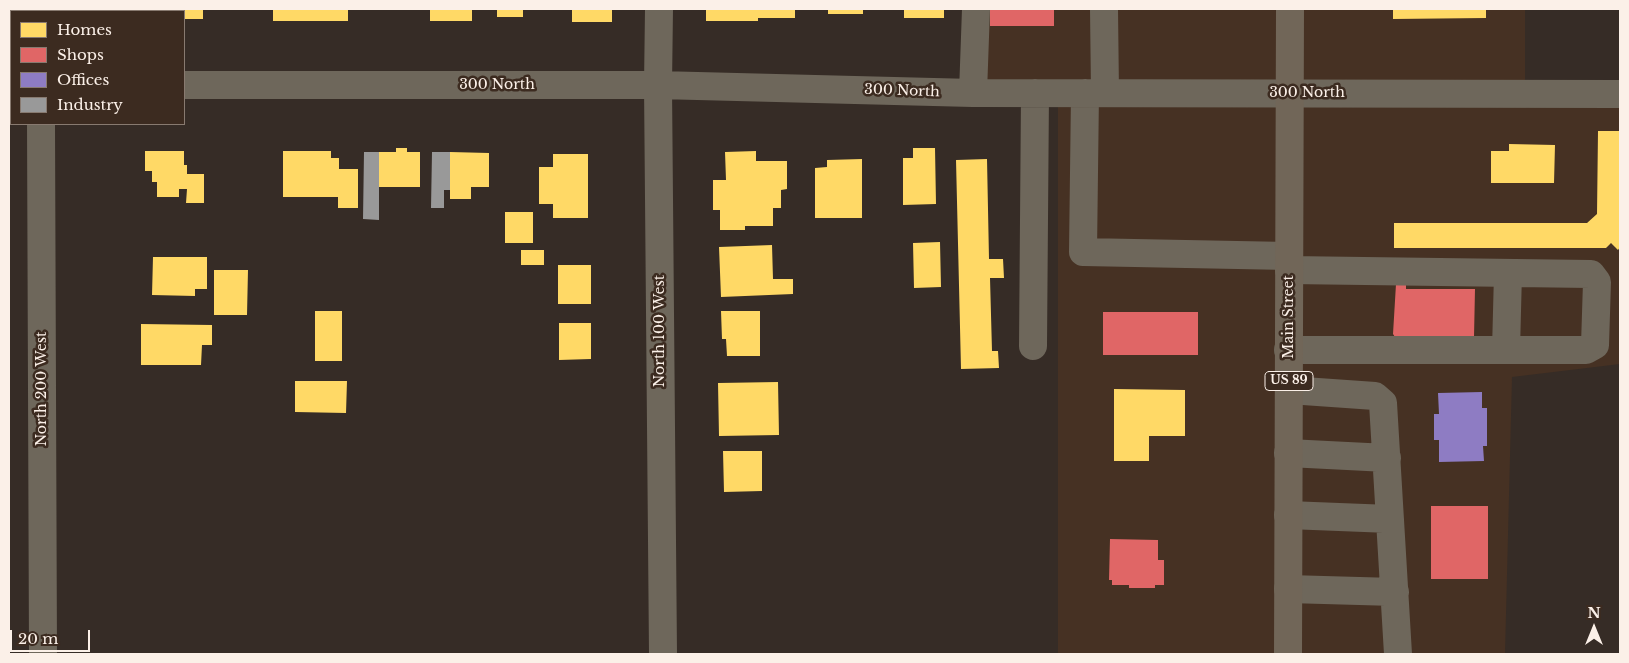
<!DOCTYPE html>
<style>
body{margin:0}
#map{position:relative;width:1629px;height:663px;overflow:hidden;background:#362c26;font-family:"Libre Baskerville",serif}
canvas{display:block}
.frame{position:absolute;inset:0;border:10px solid #fbf0e8;pointer-events:none}
.legend{position:absolute;left:10px;top:10px;width:175px;height:115px;box-sizing:border-box;background:#3c2b20;border:1px solid #887a70;margin:0;padding:6px 9px;list-style:none;font-size:15px;color:#fbf0e8}
.legend li{display:flex;align-items:center;gap:10px;height:25px}
.legend b{width:25px;border:1px solid #887a70}
.north{position:absolute;left:1569px;top:603px;width:50px;height:50px;-webkit-text-stroke:4px #3c2b20;paint-order:stroke;rotate:0deg;font-size:14px;font-weight:700;line-height:20px;text-align:center;color:#fbf0e8}
.north::after{content:'';display:block;margin:auto;width:18px;height:22px;background:#fbf0e8;clip-path:polygon(50% 0,100% 100%,50% 72%,0 100%)}
.scale{position:absolute;left:10px;top:630px;width:80px;height:22px;box-sizing:border-box;border:2px solid #fbf0e8;border-top:0;padding-left:6px;font-size:15px;line-height:18px;white-space:nowrap;color:#fbf0e8;-webkit-text-stroke:4px #3c2b20;paint-order:stroke}
</style>
<div id="map">
<canvas width="1629" height="663"></canvas>
<div class="frame"></div>
<ul class="legend">
<li><b style="height:14px;background:#ffd966"></b>Homes</li>
<li><b style="height:14px;background:#e06666"></b>Shops</li>
<li><b style="height:14px;background:#8e7cc3"></b>Offices</li>
<li><b style="height:14px;background:#999"></b>Industry</li>
</ul>
<div class="north">N</div>
<div class="scale">20 m</div>
</div>
<script>
const ctx = document.querySelector('canvas').getContext('2d');
ctx.lineJoin = 'round';
function fillPath(path, color) { ctx.fillStyle = color; ctx.fill(path, 'evenodd'); }
const toPath = rows => new Path2D(rows.map(r => 'M' + r).join(''));
function strokePath(path, color, width, dash) { ctx.strokeStyle = color; ctx.lineWidth = width; ctx.lineCap = dash ? 'butt' : 'round'; ctx.setLineDash(dash || []); ctx.stroke(path); }
function label(font, color, halo, rows, align = 'center') {
  ctx.font = font + ' "Libre Baskerville",serif'; ctx.lineWidth = 5; ctx.setLineDash([]); ctx.textBaseline = 'middle'; ctx.strokeStyle = halo; ctx.fillStyle = color; for (const [text, x, y, turn = 0] of rows) {
    ctx.save(); ctx.translate(x, y); ctx.rotate((+turn || 0) * Math.PI / 180); ctx.textAlign = isNaN(turn) ? turn : align; if (halo) ctx.strokeText(text, 0, 0); ctx.fillText(text, 0, 0); ctx.restore();
  }
}
fillPath(toPath([
 [975,9,1525,9,1525,94,1620,94,1620,364,1512,377,1505,654,1058,654,1058,93,973,93]
]), '#463123');
fillPath(toPath([
 [133,9,203,9,203,19,184,19,184,11,133,11],
 [273,9,348,9,348,21,273,21],
 [430,9,472,9,472,21,430,21],
 [497,9,523,9,523,17,497,17],
 [572,9,612,9,612,22,572,22],
 [706,9,795,9,795,18,758,18,758,21,706,21],
 [828,9,863,9,863,14,828,14],
 [904,9,944,9,944,18,904,18],
 [1393,9,1486,9,1486,18,1393,19],
 [1598,131,1620,131,1620,247,1618,250,1611,243,1606,248,1394,248,1394,223,1587,223,1597,214],
 [1509,144,1555,145,1554,183,1491,183,1491,151,1509,151],
 [396,148,407,148,407,152,420,152,420,187,379,187,379,152,396,152],
 [913,148,935,148,936,204,903,205,903,158,913,158],
 [145,151,184,151,184,165,187,165,187,174,204,174,204,203,186,203,187,189,179,189,179,197,157,197,157,182,152,182,152,171,145,171],
 [283,151,331,151,331,158,339,158,339,169,358,169,358,208,338,208,338,197,283,197],
 [756,151,756,161,787,161,787,189,781,190,781,208,773,208,773,226,745,226,745,230,720,230,720,210,713,210,713,180,726,180,725,152],
 [450,152,489,153,489,187,471,187,471,199,450,199],
 [553,154,588,154,588,218,553,218,553,204,539,204,539,167,553,167],
 [862,159,862,218,815,218,815,168,827,167,827,160],
 [987,159,989,259,1003,259,1004,278,990,278,992,351,998,351,999,368,961,369,956,160],
 [505,212,533,212,533,243,505,243],
 [940,242,941,287,914,288,913,243],
 [772,245,773,279,793,279,793,294,721,297,719,247],
 [521,250,544,250,544,265,521,265],
 [153,257,207,257,207,289,195,289,195,296,152,295],
 [558,265,591,265,591,304,558,304],
 [214,270,248,270,247,315,214,315],
 [315,311,342,311,342,361,315,361],
 [721,311,760,311,760,356,727,356,726,339,722,339],
 [559,323,591,323,591,359,559,360],
 [141,324,212,325,212,345,202,345,201,365,141,365],
 [295,381,347,381,346,413,295,412],
 [778,382,779,435,719,436,718,383],
 [1114,389,1185,390,1185,436,1149,436,1149,461,1114,461],
 [723,451,762,451,762,491,724,492]
]), '#ffd966');
fillPath(toPath([
 [990,9,1054,9,1054,26,990,26],
 [1396,284,1406,285,1406,289,1475,289,1474,337,1405,336,1401,339,1395,337,1393,334],
 [1103,312,1198,312,1198,355,1103,355],
 [1431,506,1488,506,1488,579,1431,579],
 [1110,539,1158,540,1158,560,1164,560,1164,585,1155,585,1155,588,1129,588,1129,585,1112,585,1112,580,1109,580]
]), '#e06666');
fillPath(toPath([
 [1482,392,1482,408,1487,408,1487,446,1483,446,1484,461,1439,462,1439,440,1434,440,1434,414,1439,414,1438,393]
]), '#8e7cc3');
fillPath(toPath([
 [364,152,379,152,379,220,363,219],
 [432,152,450,152,450,190,444,190,444,208,431,208]
]), '#999');
strokePath(toPath([
 [41,9,41,11],
 [659,9,658,85,663,654],
 [1104,9,1105,93],
 [9,84,11,84],
 [184,85,658,85,973,93,1620,94],
 [973,93,976,9],
 [1085,93,1083,252,1289,256],
 [41,124,43,654],
 [1033,346,1035,93],
 [1288,350,1586,350,1595,345,1597,282,1591,274,1289,270],
 [1506,350,1508,273],
 [1289,390,1375,396,1383,403,1398,654],
 [1288,453,1387,458],
 [1288,515,1390,519],
 [1288,589,1395,592]
]), '#6e675b', 28);
strokePath(toPath([
 [1288,654,1290,9]
]), '#716658', 28);
for (const [x, y, w] of [
 [1289,381,48]
]) { const box = new Path2D(); box.roundRect(x - w / 2, y - 9.5, w, 19, 4); ctx.fillStyle = '#3c2b20'; ctx.fill(box); strokePath(box, '#fbf0e8', 1); }
label('bold 12px', '#fbf0e8', null, [
 ["US 89",1289,381]
]);
label('14px', '#fbf0e8', '#3c2b20', [
 ["300 North",497,85],
 ["300 North",902,91,2],
 ["300 North",1307,93],
 ["Main Street",1289,317,-90],
 ["North 100 West",660,331,-90],
 ["North 200 West",42,389,-90]
]);
</script>
